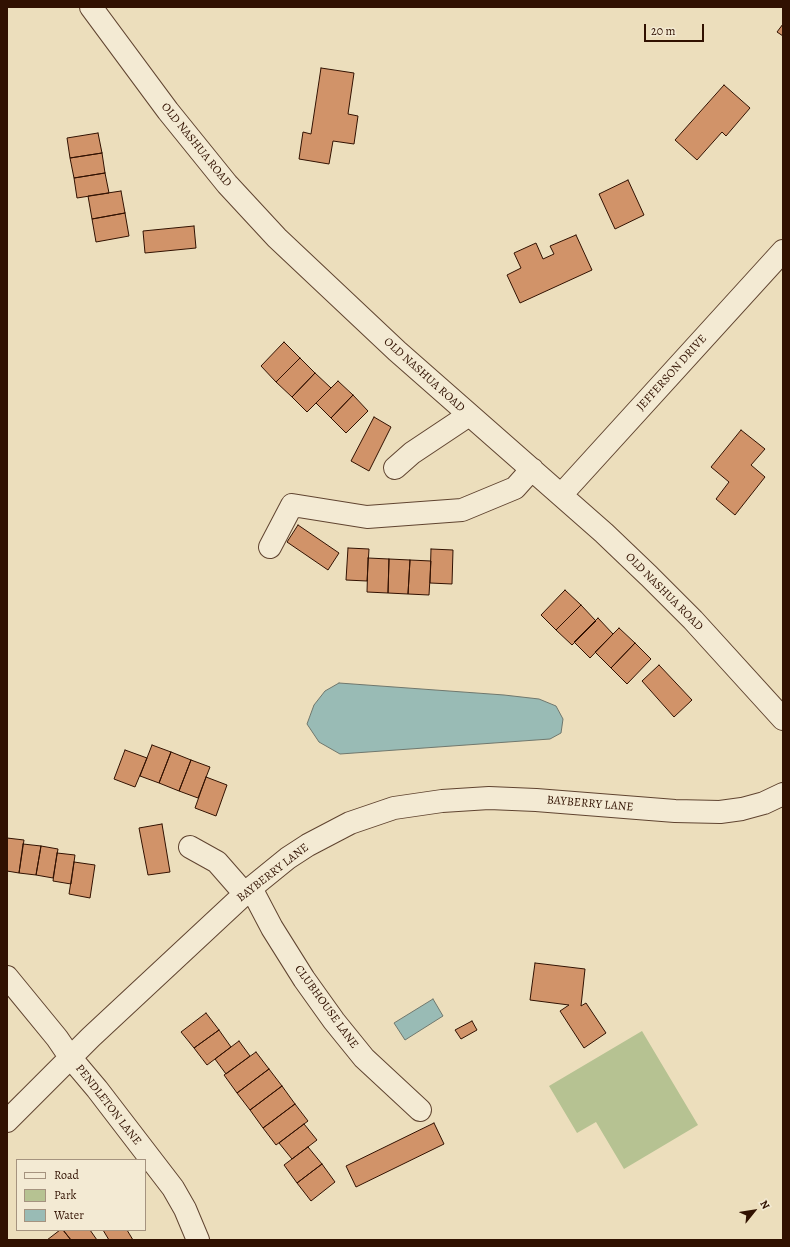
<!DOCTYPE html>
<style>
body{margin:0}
#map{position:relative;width:790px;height:1247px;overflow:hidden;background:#ecdebc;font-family:Alegreya,serif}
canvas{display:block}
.frame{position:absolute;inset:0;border:8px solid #311101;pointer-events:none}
.legend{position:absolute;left:16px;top:1159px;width:130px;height:72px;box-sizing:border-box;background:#f3ead3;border:1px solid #a5937f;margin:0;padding:5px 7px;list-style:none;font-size:12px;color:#311101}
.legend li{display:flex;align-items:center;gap:8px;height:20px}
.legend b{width:20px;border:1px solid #a5937f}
.north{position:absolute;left:734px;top:1191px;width:40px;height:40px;-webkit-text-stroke:3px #f3ead3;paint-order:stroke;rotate:60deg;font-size:11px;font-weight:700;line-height:16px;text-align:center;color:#311101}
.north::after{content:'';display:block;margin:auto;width:14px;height:18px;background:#311101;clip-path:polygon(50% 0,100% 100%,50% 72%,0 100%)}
.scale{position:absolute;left:644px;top:24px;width:60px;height:18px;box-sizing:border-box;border:2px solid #311101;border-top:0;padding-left:5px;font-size:12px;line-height:14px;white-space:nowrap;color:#311101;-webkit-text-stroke:3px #f3ead3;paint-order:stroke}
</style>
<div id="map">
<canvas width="790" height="1247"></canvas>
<div class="frame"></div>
<ul class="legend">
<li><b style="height:5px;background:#f3ead3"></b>Road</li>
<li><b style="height:11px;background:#b6c292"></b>Park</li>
<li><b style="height:11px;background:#99bbb5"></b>Water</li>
</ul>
<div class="north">N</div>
<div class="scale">20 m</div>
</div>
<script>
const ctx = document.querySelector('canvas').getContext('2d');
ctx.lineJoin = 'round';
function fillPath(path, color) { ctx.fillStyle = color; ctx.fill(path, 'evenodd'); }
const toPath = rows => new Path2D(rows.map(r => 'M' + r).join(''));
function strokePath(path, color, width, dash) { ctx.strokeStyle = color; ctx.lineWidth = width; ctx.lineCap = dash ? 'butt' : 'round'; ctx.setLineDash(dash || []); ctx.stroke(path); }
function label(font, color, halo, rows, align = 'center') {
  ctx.font = font + ' Alegreya,serif'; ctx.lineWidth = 3; ctx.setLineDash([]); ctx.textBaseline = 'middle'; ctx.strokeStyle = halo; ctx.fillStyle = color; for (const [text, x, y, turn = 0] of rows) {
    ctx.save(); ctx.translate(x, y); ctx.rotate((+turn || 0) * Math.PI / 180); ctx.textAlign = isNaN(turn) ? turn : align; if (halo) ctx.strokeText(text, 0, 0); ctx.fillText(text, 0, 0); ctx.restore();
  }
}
fillPath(toPath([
 [642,1031,698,1125,624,1169,596,1122,577,1133,549,1086]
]), '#b6c292');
const water = toPath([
 [339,683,504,695,539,699,556,706,563,719,561,733,550,739,340,754,319,742,307,724,314,705,325,691,339,683],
 [433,999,443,1016,405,1040,394,1023,433,999]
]);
fillPath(water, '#99bbb5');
strokePath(water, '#6f776d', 1);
const building = toPath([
 [783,24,783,36,777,32,783,24],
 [321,68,354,73,348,114,358,116,354,144,333,141,329,164,299,159,303,132,311,134,321,68],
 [724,85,750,108,726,136,722,132,697,160,675,140,724,85],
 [98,133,102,153,70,158,67,138,98,133],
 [102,153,105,173,74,178,70,158,102,153],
 [105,173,109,193,77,198,74,178,105,173],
 [628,180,644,215,615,229,599,194,628,180],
 [121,191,125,213,92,219,88,196,121,191],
 [125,213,129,236,96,242,92,219,125,213],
 [194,226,196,248,145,253,143,231,194,226],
 [576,235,592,270,520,303,507,275,521,268,514,253,536,243,543,259,554,254,550,246,576,235],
 [284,342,300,358,276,382,261,366,284,342],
 [300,358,315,373,292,397,276,382,300,358],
 [315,373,331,388,307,412,292,397,315,373],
 [338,381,353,395,331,418,316,403,338,381],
 [353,395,368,411,346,433,331,418,353,395],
 [374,417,391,427,369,471,351,461,374,417],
 [741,430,765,449,751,465,765,477,735,515,716,499,729,482,711,467,741,430],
 [298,525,339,553,328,570,287,542,298,525],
 [348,548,369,549,367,581,346,580,348,548],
 [431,549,453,550,452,584,430,583,431,549],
 [368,558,389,559,388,593,367,592,368,558],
 [389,559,410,560,408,594,388,593,389,559],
 [410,560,431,561,429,595,408,594,410,560],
 [565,590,581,605,556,630,541,615,565,590],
 [581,605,596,621,572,645,556,630,581,605],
 [598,618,613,634,590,658,574,642,598,618],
 [619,628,635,643,611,668,595,652,619,628],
 [635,643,651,659,627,684,611,668,635,643],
 [659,665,692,700,674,717,642,681,659,665],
 [152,745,171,752,159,783,140,776,152,745],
 [125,750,147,758,135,787,114,779,125,750],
 [171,752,191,760,179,791,159,783,171,752],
 [191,760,210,767,198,798,179,791,191,760],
 [206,777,227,785,216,816,195,808,206,777],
 [162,824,170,872,148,875,139,828,162,824],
 [7,838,24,840,19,873,7,871,7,838],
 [23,844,41,846,36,875,19,873,23,844],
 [41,846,58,849,53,878,36,875,41,846],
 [57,853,75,855,71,884,53,881,57,853],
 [74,862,95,865,90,898,69,894,74,862],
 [535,963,585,969,581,1006,586,1003,606,1033,584,1048,560,1011,569,1005,530,1000,535,963],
 [206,1013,219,1030,194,1048,181,1032,206,1013],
 [472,1021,477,1030,461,1039,455,1030,472,1021],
 [219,1030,231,1047,207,1065,194,1048,219,1030],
 [239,1041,250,1056,226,1074,215,1059,239,1041],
 [256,1052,269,1069,237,1093,224,1075,256,1052],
 [269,1069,282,1086,250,1110,237,1093,269,1069],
 [282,1086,295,1104,263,1128,250,1110,282,1086],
 [295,1104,308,1121,276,1145,263,1128,295,1104],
 [434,1123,444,1144,356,1187,346,1166,434,1123],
 [304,1124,317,1140,292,1159,279,1143,304,1124],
 [308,1147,322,1164,297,1183,284,1165,308,1147],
 [322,1164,335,1182,311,1201,297,1183,322,1164],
 [60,1230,63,1230,71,1240,47,1240,60,1230],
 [63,1230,90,1230,97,1240,71,1240,63,1230],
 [103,1230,127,1230,133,1240,109,1240,103,1230]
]);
fillPath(building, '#d19369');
strokePath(building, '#311101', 1);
const minor = toPath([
 [91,7,168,111,227,184,277,238,397,351,604,533,649,576,693,620,783,719],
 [395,468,412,453,469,415],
 [561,495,783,251],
 [270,547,292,505,367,517,462,510,515,488,532,469],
 [190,847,217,862,245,894],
 [251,888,272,928,304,979,334,1021,364,1058,420,1110],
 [7,977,57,1038,70,1057,97,1089,173,1188,185,1209,198,1240],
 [7,1121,91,1037,251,888,288,858,308,845,350,823,394,808,442,801,489,798,536,800,675,811,720,812,742,809,764,803,783,794]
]);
strokePath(minor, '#604430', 24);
strokePath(minor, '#f3ead3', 22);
label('12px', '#311101', '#f3ead3', [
 ["OLD NASHUA ROAD",196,145,51],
 ["JEFFERSON DRIVE",672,373,-48],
 ["OLD NASHUA ROAD",424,375,42],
 ["OLD NASHUA ROAD",664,592,45],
 ["BAYBERRY LANE",590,804,5],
 ["BAYBERRY LANE",273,873,-38],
 ["CLUBHOUSE LANE",326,1007,54],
 ["PENDLETON LANE",108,1105,52]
]);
</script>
